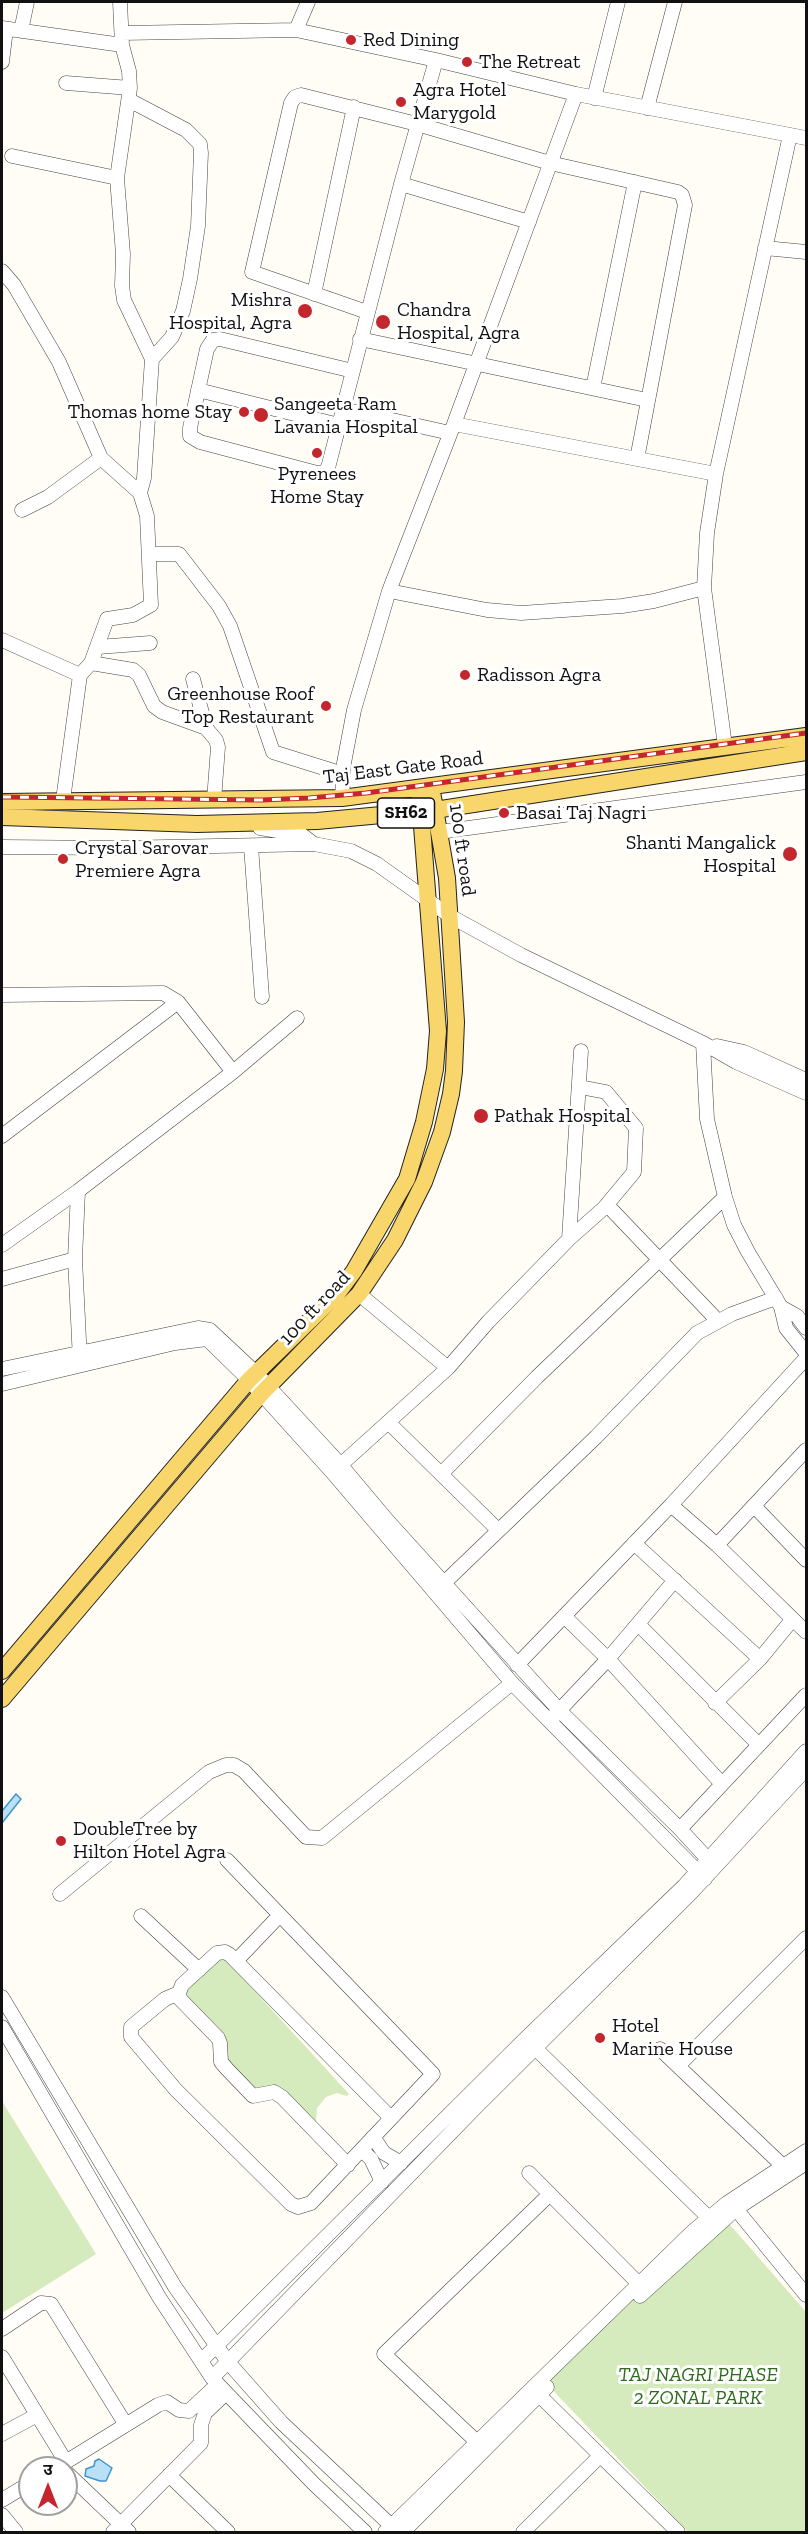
<!DOCTYPE html>
<meta charset="utf-8">
<style>
body{margin:0}
#map{position:relative;width:808px;height:2534px;overflow:hidden;background:#fffdf5;font-family:"Zilla Slab","Noto Sans Devanagari",serif}
canvas{display:block}
.frame{position:absolute;inset:0;border:3px solid #111;pointer-events:none}
.north{position:absolute;left:18px;top:2456px;width:60px;height:60px;box-sizing:border-box;background:#fff;border:2px solid #a0a0a0;border-radius:50%;rotate:0deg;font-size:16px;font-weight:700;line-height:24px;text-align:center;color:#111}
.north::after{content:'';display:block;margin:auto;width:21px;height:27px;background:#c4262e;clip-path:polygon(50% 0,100% 100%,50% 72%,0 100%)}
</style>
<div id="map">
<canvas width="808" height="2534"></canvas>
<div class="frame"></div>
<div class="north">उ</div>
</div>
<script>
const ctx = document.querySelector('canvas').getContext('2d');
ctx.lineJoin = 'round';
function fillPath(path, color) { ctx.fillStyle = color; ctx.fill(path, 'evenodd'); }
const toPath = rows => new Path2D(rows.map(r => 'M' + r).join(''));
function strokePath(path, color, width, dash) { ctx.strokeStyle = color; ctx.lineWidth = width; ctx.lineCap = dash ? 'butt' : 'round'; ctx.setLineDash(dash || []); ctx.stroke(path); }
function label(font, color, halo, rows, align = 'center') {
  ctx.font = font + ' "Zilla Slab",serif'; ctx.lineWidth = 6; ctx.setLineDash([]); ctx.textBaseline = 'middle'; ctx.strokeStyle = halo; ctx.fillStyle = color; for (const [text, x, y, turn = 0] of rows) {
    ctx.save(); ctx.translate(x, y); ctx.rotate((+turn || 0) * Math.PI / 180); ctx.textAlign = isNaN(turn) ? turn : align; if (halo) ctx.strokeText(text, 0, 0); ctx.fillText(text, 0, 0); ctx.restore();
  }
}
fillPath(toPath([
 [222,1959,230,1964,349,2094,347,2096,337,2093,326,2097,317,2108,316,2124,256,2090,225,2060,187,1999,186,1987,216,1960],
 [2,2101,96,2254,2,2313],
 [721,2219,725,2219,806,2312,806,2532,688,2532,542,2379]
]), '#d5ebbd');
const water = toPath([
 [16,1794,21,1799,2,1823,2,1811,16,1794],
 [99,2459,112,2468,106,2481,100,2481,85,2476,86,2469,94,2466,95,2461,99,2459]
]);
fillPath(water, '#b9e0f7');
strokePath(water, '#3f96cf', 1.5);
const minor = toPath([
 [120,2,122,45,129,71,130,88,117,178,123,254,122,286,124,300,152,359,144,478,140,493],
 [308,2,296,30,436,60,576,94,806,138],
 [2,28,122,45],
 [21,31,27,2],
 [122,33,296,30],
 [2,62,6,29],
 [66,83,130,88],
 [594,98,618,2],
 [129,100,186,130,200,144,201,153,198,226,190,279,183,311,172,337,152,359],
 [647,108,675,2],
 [12,156,117,178],
 [401,184,529,222],
 [765,248,806,252],
 [2,271,14,285,59,362,101,458,140,493,147,516,151,605,133,615,107,619,91,663,80,675,63,800],
 [314,294,354,107],
 [367,312,252,272,291,103,295,97,301,95,417,124,550,163,678,192,682,195,685,205,637,459],
 [360,339,647,400],
 [353,371,220,339,213,340,207,349,190,428,190,436,200,442,317,473,323,473,328,468,401,184,436,60],
 [593,388,635,182],
 [198,390,339,425],
 [343,409,450,433],
 [454,424,716,474],
 [22,510,48,497,101,458],
 [150,554,179,554,219,606,230,626,273,752,343,774],
 [389,591,487,610,521,613,622,606,654,601,704,588],
 [2,640,80,675],
 [98,647,150,643],
 [91,663,133,670,139,675,154,706,162,712,206,728],
 [193,679,206,728,216,740,218,747,214,800],
 [725,746,704,588,707,533,716,474,790,135],
 [342,798,344,763,354,710,389,591,454,424,576,94],
 [260,828,302,835,314,844],
 [439,832,806,782],
 [251,846,262,997],
 [2,847,118,848,314,844,351,851,377,864,450,916,521,955,703,1043,736,1062,806,1093],
 [2,995,163,993,178,1002,233,1072],
 [703,1043,707,1119,725,1197,734,1225,748,1252,781,1307,786,1328,806,1353],
 [717,1046,744,1052,806,1080],
 [580,1087,606,1092,636,1128,634,1172,604,1208],
 [2,1136,178,1002],
 [78,1191,75,1259,80,1360],
 [569,1239,581,1051],
 [2,1245,78,1191,233,1072,297,1018],
 [2,1279,75,1259],
 [359,1294,448,1368],
 [781,1307,797,1316,806,1328],
 [2,1369,198,1328,210,1330,256,1373,340,1464,387,1520,559,1710,680,1829,715,1867],
 [2,1384,175,1343,207,1339,249,1380,332,1472,512,1683,705,1879],
 [388,1422,498,1530],
 [335,1470,448,1368,488,1322,569,1239,604,1208,610,1208,718,1321],
 [441,1474,537,1377,725,1197],
 [671,1505,717,1545,806,1632],
 [755,1507,806,1560],
 [634,1543,760,1659],
 [717,1545,806,1450],
 [444,1583,596,1437,697,1333,732,1314,776,1298],
 [564,1616,608,1659,722,1784],
 [639,1625,758,1744],
 [517,1665,671,1505,806,1358],
 [715,1703,760,1659,792,1620],
 [553,1717,608,1659,675,1580],
 [680,1829,806,1695],
 [60,1894,209,1772,226,1765,234,1765,244,1771,306,1837,322,1838,512,1683],
 [141,1916,199,1970],
 [236,1961,280,1915],
 [179,1993,165,1999,131,2027,131,2037,176,2090,291,2204,298,2207,311,2203,433,2074,227,1860],
 [2,1997,175,2287,228,2362,281,2422,398,2532],
 [2,2027,159,2297,212,2378,313,2483,365,2532],
 [535,2048,709,2218],
 [660,2049,783,2166],
 [678,2066,806,1938],
 [373,2137,384,2153,401,2163],
 [362,2150,371,2159,382,2182],
 [348,2165,282,2097,274,2092,253,2096,227,2069,221,2062,220,2043,218,2038,180,1999,179,1993,182,1985,217,1953,225,1952,230,1955,391,2118],
 [529,2173,639,2284],
 [736,2209,806,2295],
 [640,2296,736,2209,806,2163],
 [2,2329,41,2303,51,2304,126,2425],
 [2,2357,66,2462],
 [201,2361,525,2039,684,1886,806,1751],
 [212,2378,475,2108,691,1893,806,1769],
 [539,2395,678,2532],
 [2,2434,37,2415],
 [477,2442,384,2354,550,2194],
 [56,2468,158,2405,167,2402,179,2410,189,2411,217,2385],
 [66,2472,129,2532],
 [169,2475,228,2532],
 [2,2500,30,2483],
 [2,2515,16,2532],
 [113,2532,201,2443,201,2425,205,2413,225,2394],
 [385,2532,692,2232,727,2203,806,2151],
 [403,2532,547,2387],
 [523,2532,600,2456]
]);
const major = toPath([
 [2,802,342,798,806,736],
 [2,817,197,824,317,821,435,810,806,752],
 [2,1671,249,1380,337,1294,354,1271,407,1179,424,1122,435,1069,438,1031,419,788],
 [2,1699,261,1394,359,1294,395,1240,424,1182,442,1132,451,1094,454,1071,456,1022,447,878,431,786]
]);
strokePath(minor, '#444', 15);
strokePath(major, '#222', 18);
strokePath(minor, '#fff', 14);
strokePath(major, '#f9d66b', 16);
const rail = toPath([
 [2,797,262,800,309,798,366,793,806,733]
]);
strokePath(rail, '#c4262e', 5);
strokePath(rail, '#fff', 3, [9]);
for (const [x, y, r, color] of [
 [351,40,6,"#c4262e"],
 [467,62,6,"#c4262e"],
 [401,102,6,"#c4262e"],
 [305,311,8,"#c4262e"],
 [383,322,8,"#c4262e"],
 [244,412,6,"#c4262e"],
 [261,415,8,"#c4262e"],
 [317,453,6,"#c4262e"],
 [465,675,6,"#c4262e"],
 [326,706,6,"#c4262e"],
 [504,813,6,"#c4262e"],
 [790,854,8,"#c4262e"],
 [63,859,6,"#c4262e"],
 [481,1116,8,"#c4262e"],
 [61,1841,6,"#c4262e"],
 [600,2038,6,"#c4262e"]
]) { const dot = new Path2D(); dot.arc(x, y, r, 0, 2 * Math.PI); ctx.fillStyle = color; ctx.fill(dot); strokePath(dot, '#fff', 2); }
for (const [x, y, w] of [
 [406,813,57]
]) { const box = new Path2D(); box.roundRect(x - w / 2, y - 15, w, 30, 4.5); ctx.fillStyle = '#fff'; ctx.fill(box); strokePath(box, '#111', 1.5); }
label('bold 18px', '#111', null, [
 ["SH62",406,813]
]);
label('20px', '#111', '#fff', [
 ["Red Dining",363,40],
 ["The Retreat",479,62],
 ["Agra Hotel",413,90],
 ["Marygold",413,113],
 ["Mishra",292,300,"right"],
 ["Hospital, Agra",292,323,"right"],
 ["Chandra",397,310],
 ["Hospital, Agra",397,333],
 ["Sangeeta Ram",274,404],
 ["Lavania Hospital",274,427],
 ["Thomas home Stay",232,412,"right"],
 ["Pyrenees",317,474,"center"],
 ["Home Stay",317,497,"center"],
 ["Radisson Agra",477,675],
 ["Greenhouse Roof",314,694,"right"],
 ["Top Restaurant",314,717,"right"],
 ["Basai Taj Nagri",516,813],
 ["Shanti Mangalick",776,843,"right"],
 ["Hospital",776,866,"right"],
 ["Crystal Sarovar",75,848],
 ["Premiere Agra",75,871],
 ["Pathak Hospital",494,1116],
 ["DoubleTree by",73,1829],
 ["Hilton Hotel Agra",73,1852],
 ["Hotel",612,2026],
 ["Marine House",612,2049]
], 'left');
label('20px', '#111', '#fff', [
 ["Taj East Gate Road",403,768,-7],
 ["100 ft road",462,850,82],
 ["100 ft road",315,1308,-47]
]);
label('italic 20px', '#2f6b1f', '#fff', [
 ["TAJ NAGRI PHASE",698,2375],
 ["2 ZONAL PARK",698,2398]
]);
</script>
